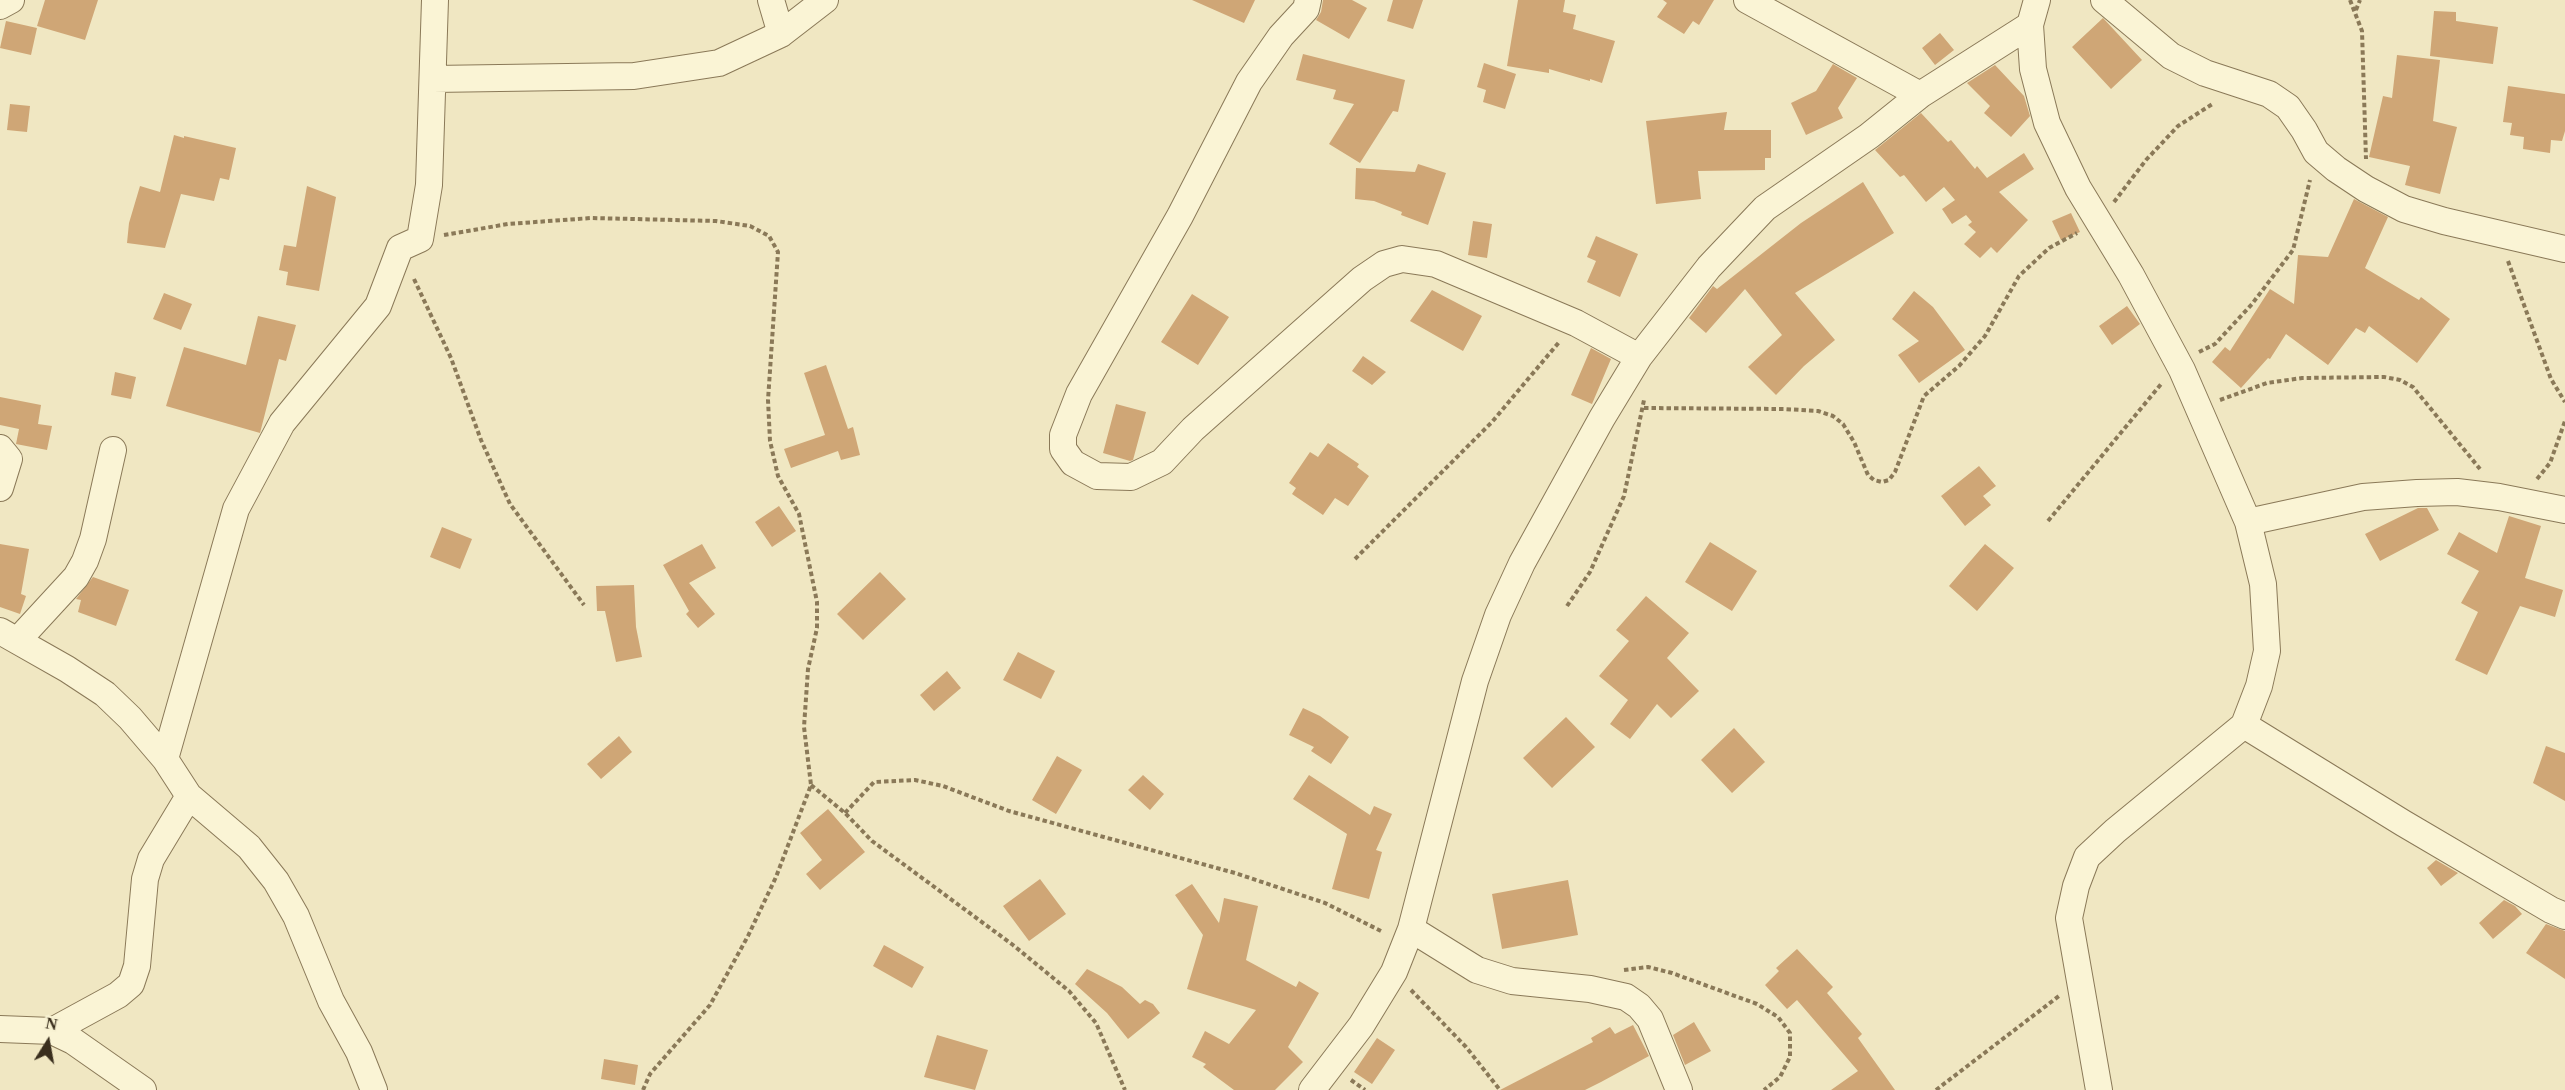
<!DOCTYPE html>
<style>
body{margin:0}
#map{position:relative;width:2565px;height:1090px;overflow:hidden;background:#f0e7c2;font-family:Georgia,serif}
canvas{display:block}
.north{position:absolute;left:18px;top:1012px;width:60px;height:60px;-webkit-text-stroke:4px #f7f1d1;paint-order:stroke;rotate:11deg;font-size:16px;font-weight:700;line-height:24px;text-align:center;color:#392e1d}
.north::after{content:'';display:block;margin:auto;width:21px;height:27px;background:#392e1d;clip-path:polygon(50% 0,100% 100%,50% 72%,0 100%)}
</style>
<div id="map">
<canvas width="2565" height="1090"></canvas>
<div class="north">N</div>
</div>
<script>
const ctx = document.querySelector('canvas').getContext('2d');
ctx.lineJoin = 'round';
function fillPath(path, color) { ctx.fillStyle = color; ctx.fill(path, 'evenodd'); }
const toPath = rows => new Path2D(rows.map(r => 'M' + r).join(''));
function strokePath(path, color, width, dash) { ctx.strokeStyle = color; ctx.lineWidth = width; ctx.lineCap = dash ? 'butt' : 'round'; ctx.setLineDash(dash || []); ctx.stroke(path); }
fillPath(toPath([
 [45,0,98,0,85,40,37,26],
 [1192,0,1255,0,1244,23],
 [1323,0,1352,0,1367,8,1349,39,1316,20,1321,12],
 [1393,0,1423,0,1413,29,1387,21],
 [1518,0,1565,0,1563,12,1576,15,1573,29,1615,41,1602,83,1590,79,1590,81,1549,69,1549,73,1507,66],
 [1663,0,1714,0,1699,25,1693,21,1684,34,1657,17,1667,3],
 [2434,11,2456,12,2456,21,2498,27,2493,64,2430,56],
 [2103,18,2142,60,2111,89,2072,47],
 [6,21,37,28,31,55,0,48],
 [1940,33,1954,50,1935,65,1922,48],
 [1303,54,1405,80,1398,112,1393,111,1360,163,1329,144,1354,104,1333,99,1336,90,1296,80],
 [2397,55,2440,60,2433,121,2457,127,2440,194,2405,185,2410,166,2369,157,2383,96,2392,98],
 [1484,63,1516,74,1505,109,1483,102,1486,90,1477,87],
 [1833,64,1857,78,1838,108,1843,118,1806,135,1791,103,1816,91],
 [1995,65,2024,96,2030,116,2011,137,1984,113,1990,106,1967,83],
 [2508,86,2565,94,2565,131,2562,141,2551,140,2550,153,2523,149,2524,137,2510,135,2512,123,2503,122],
 [10,104,30,106,27,132,7,130],
 [1727,112,1724,130,1771,130,1771,158,1765,158,1765,170,1698,171,1701,199,1656,204,1646,121],
 [1921,113,1948,142,1951,140,1975,169,1977,166,1987,178,2024,153,2034,169,1999,192,2028,220,1997,253,1991,247,1980,258,1964,244,1976,232,1968,225,1972,222,1966,215,1952,224,1942,209,1955,200,1944,187,1926,202,1904,175,1900,177,1875,150],
 [174,135,184,138,184,136,236,148,229,180,220,178,214,201,181,194,165,248,127,243,129,223,140,186,160,192],
 [1418,164,1446,173,1428,225,1401,215,1402,212,1374,201,1355,199,1356,168,1415,172],
 [1863,182,1894,233,1795,293,1835,340,1804,366,1776,395,1748,367,1782,335,1745,289,1706,333,1689,318,1713,286,1717,289,1801,223],
 [307,186,336,197,319,291,286,285,288,272,279,270,284,245,296,247],
 [2354,199,2388,217,2365,268,2419,300,2421,297,2450,319,2417,363,2369,326,2365,333,2356,328,2328,365,2286,334,2270,359,2268,358,2241,388,2212,362,2225,347,2230,351,2270,289,2294,304,2298,255,2328,257],
 [2071,213,2080,232,2061,240,2052,221],
 [1473,221,1492,224,1487,258,1468,255],
 [1596,236,1638,254,1620,297,1587,282,1596,261,1587,257],
 [1432,290,1482,316,1463,351,1410,321],
 [1914,291,1933,307,1965,350,1919,383,1898,355,1919,341,1892,319],
 [164,293,192,304,181,330,153,319],
 [1192,294,1229,317,1198,365,1161,342],
 [2127,306,2140,324,2112,345,2099,326],
 [258,316,296,325,286,361,279,359,260,433,166,406,184,347,246,365],
 [1591,348,1611,359,1592,404,1571,395],
 [1363,356,1386,372,1372,385,1352,371],
 [826,365,848,429,853,427,860,455,841,460,838,451,791,468,784,449,825,435,804,373],
 [115,372,136,377,131,399,111,395],
 [0,397,41,405,38,424,52,426,47,450,16,444,19,429,0,425],
 [1116,404,1146,412,1133,460,1130,461,1103,453],
 [1328,443,1359,464,1357,467,1369,476,1348,506,1335,498,1323,515,1292,494,1296,488,1289,483,1310,452,1318,457],
 [1979,466,1996,486,1983,496,1991,505,1965,526,1941,496],
 [779,506,796,531,772,547,755,522],
 [2418,508,2427,508,2439,530,2380,561,2365,534],
 [2509,516,2541,526,2525,578,2563,590,2555,617,2520,606,2487,675,2455,660,2478,612,2461,603,2479,571,2447,554,2459,532,2497,553],
 [442,527,472,539,460,569,430,557],
 [1710,542,1757,571,1732,611,1685,582],
 [0,544,29,549,21,594,26,596,20,614,0,607],
 [702,544,716,568,689,583,715,614,698,628,686,614,689,611,663,565],
 [1985,544,2014,568,1977,611,1949,586],
 [880,572,906,599,863,640,837,614],
 [93,577,129,590,116,626,78,612,81,600,76,599],
 [634,585,636,627,642,657,616,662,605,611,597,611,596,586],
 [1646,596,1689,633,1667,658,1699,691,1671,718,1657,704,1630,739,1610,724,1628,700,1599,676,1629,641,1616,630],
 [1018,652,1055,671,1041,699,1003,680],
 [947,671,961,688,934,711,920,695],
 [1303,708,1320,716,1349,737,1331,764,1311,751,1314,747,1289,735],
 [1566,717,1595,747,1552,788,1523,758],
 [1734,728,1765,762,1732,793,1701,760],
 [619,736,632,752,601,779,587,764],
 [2546,746,2565,753,2565,801,2533,783],
 [1057,756,1082,770,1056,814,1032,800],
 [1143,775,1164,794,1150,810,1128,790],
 [1309,775,1370,815,1374,806,1392,814,1376,850,1382,852,1369,899,1332,889,1347,834,1293,799],
 [828,809,865,852,820,890,806,874,822,860,800,833],
 [2436,860,2458,873,2441,886,2427,868],
 [1040,879,1066,914,1029,941,1003,906],
 [1568,880,1578,935,1502,949,1492,894],
 [1192,884,1219,923,1224,898,1258,906,1246,960,1296,987,1299,981,1319,993,1288,1047,1303,1062,1275,1090,1234,1090,1203,1067,1206,1064,1192,1057,1205,1031,1229,1044,1256,1010,1187,989,1203,935,1175,895],
 [2504,900,2515,906,2522,914,2493,939,2479,923],
 [2546,924,2565,931,2565,979,2526,953],
 [884,945,924,967,912,988,873,966],
 [1797,949,1833,987,1827,993,1862,1034,1858,1038,1895,1090,1831,1090,1858,1071,1797,1000,1787,1009,1765,985,1779,971,1776,968],
 [1087,969,1122,987,1140,1004,1145,1000,1153,1004,1160,1013,1128,1039,1107,1013,1075,984],
 [1694,1022,1711,1051,1685,1065,1673,1035],
 [1633,1025,1649,1056,1601,1082,1585,1090,1500,1090,1593,1042,1591,1038,1610,1027,1615,1034],
 [937,1035,988,1050,975,1090,924,1077],
 [1377,1038,1395,1050,1372,1084,1354,1072],
 [604,1059,638,1065,635,1085,601,1079]
]), '#cfa676');
const minor = toPath([
 [771,0,781,34],
 [1308,0,1306,9,1281,36,1249,82,1180,216,1079,394,1063,435,1063,449,1073,463,1097,476,1131,477,1162,462,1193,429,1362,279,1384,264,1402,259,1436,264,1576,323,1639,357],
 [1747,0,1920,95],
 [2037,0,2030,25,2033,69,2047,123,2078,188,2131,275,2182,370,2248,522,2263,584,2267,651,2259,686,2244,725,2115,831,2087,857,2076,886,2069,918,2099,1090],
 [2104,0,2171,56,2205,73,2269,94,2288,107,2304,130,2316,152,2336,169,2366,189,2404,209,2444,221,2565,249],
 [0,6,11,0],
 [433,79,634,76,719,63,781,34,825,0],
 [0,448,9,459,0,488],
 [2248,522,2363,497,2417,493,2457,492,2499,497,2565,510],
 [0,631,67,669,105,694,130,718,165,759,189,796,249,847,276,881,296,916,331,1001,359,1052,374,1090],
 [18,640,76,577,85,561,93,539,113,450],
 [2244,725,2403,823,2551,910,2565,916],
 [165,759,236,509,282,423,378,306,400,248,420,239,429,185,435,0],
 [1411,929,1477,970,1512,981,1590,989,1626,997,1639,1006,1650,1019,1679,1090],
 [0,1029,52,1031,73,1041,143,1090],
 [52,1031,118,995,131,984,137,966,145,879,151,859,189,796],
 [1312,1090,1361,1026,1394,972,1411,929,1475,681,1498,615,1522,563,1602,418,1639,357,1709,267,1765,208,1869,136,1920,95,2030,25]
]);
strokePath(minor, '#8a7958', 28);
strokePath(toPath([
 [2350,0,2362,31,2366,159],
 [2356,10,2360,0],
 [2114,202,2146,160,2178,126,2214,103],
 [444,235,508,224,591,218,716,221,750,226,769,236,778,252,768,400,770,441,778,476,799,514,817,602,817,628,808,669,804,727,811,785,776,877,748,936,710,1005,650,1074,643,1090],
 [2508,261,2551,379,2565,402],
 [414,279,451,358,481,440,510,504,584,605],
 [2199,352,2215,344,2252,304,2293,250,2310,180],
 [2220,400,2267,383,2302,378,2384,377,2400,380,2413,387,2480,469],
 [1644,408,1784,409,1818,411,1833,416,1843,424,1854,442,1868,475,1874,480,1882,482,1889,480,1895,472,1924,396,1959,366,1985,336,2019,276,2049,248,2077,233],
 [2537,479,2550,463,2565,421],
 [2048,521,2162,383],
 [1355,559,1492,422,1560,341],
 [1567,606,1590,572,1624,496,1644,400],
 [811,785,845,813,872,841,1013,945,1069,991,1096,1023,1125,1090],
 [845,813,874,782,915,780,943,786,1009,811,1235,873,1325,903,1383,932],
 [1624,970,1648,967,1672,973,1757,1004,1778,1017,1790,1033,1790,1057,1780,1077,1764,1090],
 [1411,990,1466,1047,1500,1090],
 [1351,1080,1365,1090],
 [1936,1090,2059,996]
]), '#8a7958', 4, [4.5, 3]);
strokePath(minor, '#faf4d5', 26);
</script>
